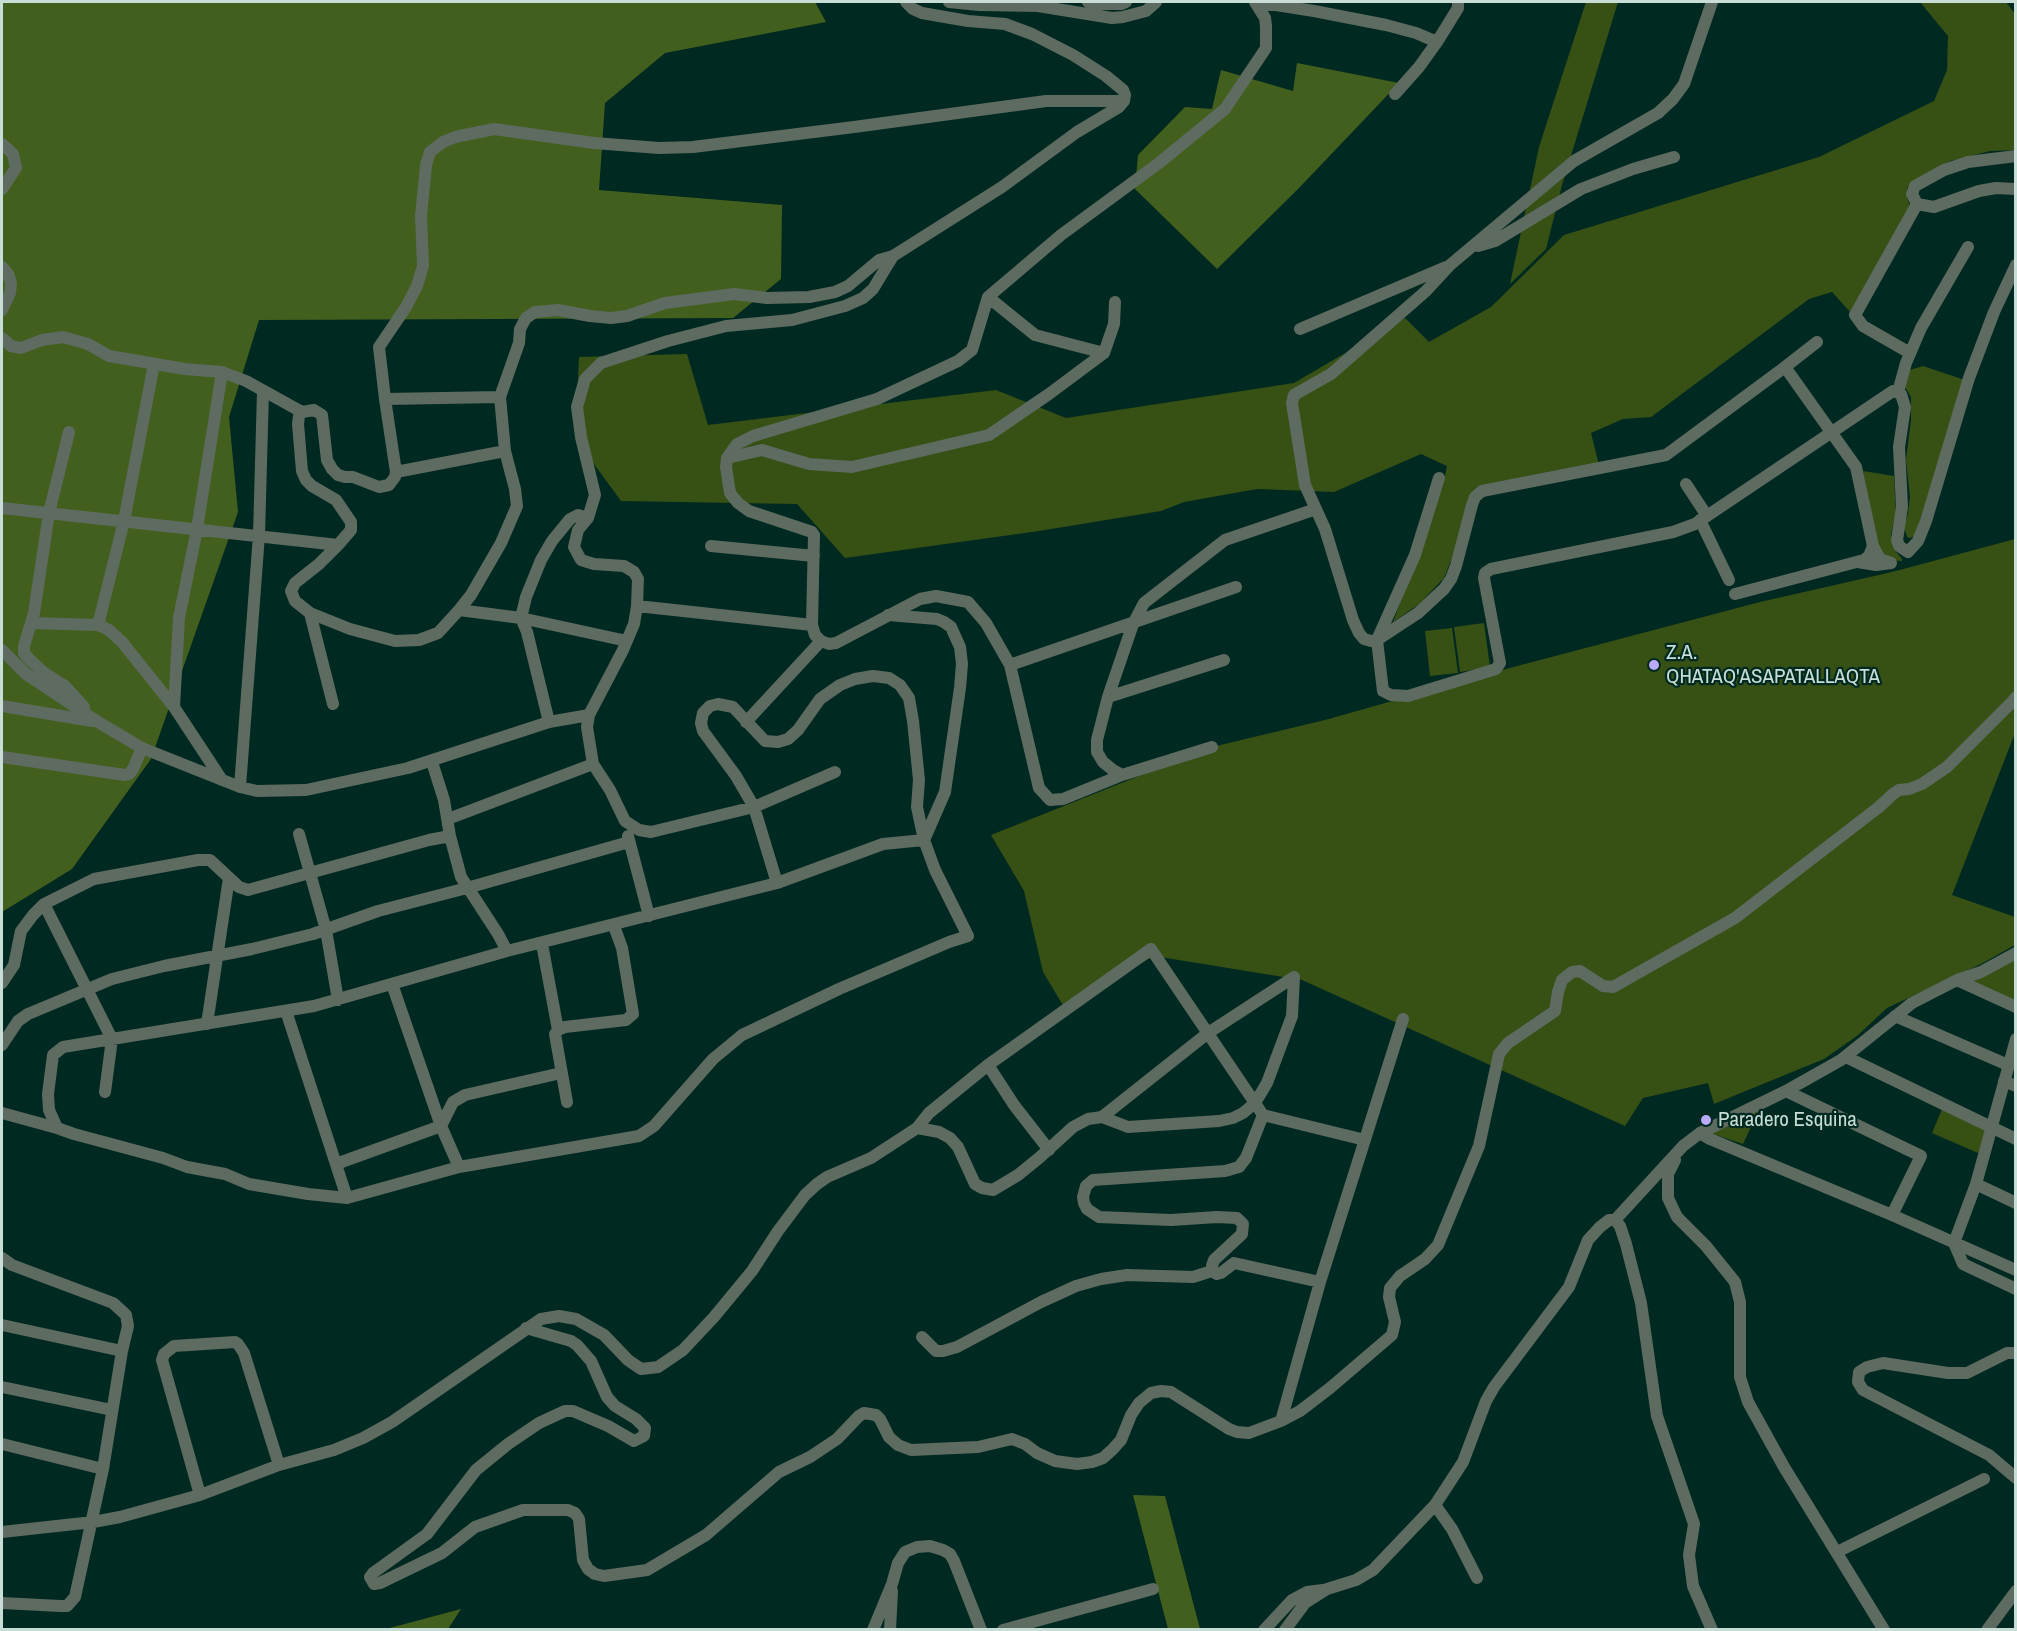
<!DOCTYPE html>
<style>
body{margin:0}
#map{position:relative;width:2017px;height:1631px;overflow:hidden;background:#002a21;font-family:"Archivo Narrow",sans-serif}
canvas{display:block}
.frame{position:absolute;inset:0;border:3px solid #c7ddd6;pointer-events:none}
</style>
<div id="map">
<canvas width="2017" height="1631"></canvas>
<div class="frame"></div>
</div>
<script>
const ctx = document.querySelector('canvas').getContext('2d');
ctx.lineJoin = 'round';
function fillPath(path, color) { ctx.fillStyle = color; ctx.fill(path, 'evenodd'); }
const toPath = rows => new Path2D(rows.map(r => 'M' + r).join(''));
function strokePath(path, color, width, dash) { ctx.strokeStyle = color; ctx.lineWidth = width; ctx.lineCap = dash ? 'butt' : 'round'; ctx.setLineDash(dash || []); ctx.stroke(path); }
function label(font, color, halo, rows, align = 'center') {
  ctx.font = font + ' "Archivo Narrow",sans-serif'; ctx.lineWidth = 4.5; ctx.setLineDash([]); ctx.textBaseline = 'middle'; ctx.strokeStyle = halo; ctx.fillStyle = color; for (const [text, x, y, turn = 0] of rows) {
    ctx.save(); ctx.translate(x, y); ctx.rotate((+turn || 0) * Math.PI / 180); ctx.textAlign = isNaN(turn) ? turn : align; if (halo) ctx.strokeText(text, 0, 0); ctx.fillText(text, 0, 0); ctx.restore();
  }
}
fillPath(toPath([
 [1586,2,1618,2,1562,185,1546,249,1510,284,1539,147],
 [1920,2,2006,2,2015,14,2015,150,1990,151,1950,161,1914,181,1907,188,1907,198,1910,206,1851,313,1832,292,1809,299,1651,417,1623,419,1591,433,1599,465,1481,487,1444,578,1419,604,1393,622,1443,485,1447,466,1421,454,1334,492,1257,489,1184,502,1161,511,1039,531,845,558,797,504,621,501,591,460,577,405,579,357,687,354,708,425,996,390,1066,418,1294,383,1405,318,1429,342,1491,307,1564,235,1819,157,1934,101,1947,70,1948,36],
 [1923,366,1965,380,1915,536,1910,538,1907,537,1904,527,1908,514,1910,497,1906,460,1911,420,1911,397,1905,387,1910,370],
 [1863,471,1894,476,1896,513,1891,534,1893,548,1902,559,1902,561,1888,560,1877,544],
 [2015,539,2015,733,1952,895,2015,917,2015,945,1981,964,1887,1008,1857,1036,1824,1059,1714,1104,1708,1083,1643,1098,1625,1126,1302,980,1154,956,1064,1007,1043,972,1024,891,991,835,1212,747,1325,720,1506,669,1760,602,1892,572],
 [1484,623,1490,667,1460,672,1454,627],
 [1452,628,1458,673,1430,676,1425,631],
 [2015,953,2015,1007,1957,980],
 [1943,1107,1991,1128,1978,1153,1932,1133],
 [1760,1108,1743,1144,1710,1133]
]), '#375014');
fillPath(toPath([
 [2,2,815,2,826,22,665,53,605,103,599,190,782,205,781,279,733,318,259,320,229,417,238,512,151,759,72,869,2,912],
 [1297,63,1399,83,1299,188,1217,269,1135,189,1138,155,1185,107,1212,109,1221,70,1293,91],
 [1133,1495,1165,1496,1200,1629,1168,1629],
 [461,1609,448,1629,386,1629]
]), '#435f1d');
strokePath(toPath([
 [949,2,979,5,1038,6,1112,18,1123,17,1146,11,1156,2],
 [1088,2,1098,4,1122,4,1126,2],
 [1712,2,1684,84,1673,99,1658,113,1574,161,1450,265,1426,291,1331,374,1294,395,1292,403,1305,485,1325,529,1353,620,1359,633,1364,639,1371,641,1377,640,1418,613,1444,589,1451,579,1456,566,1472,505,1475,497,1482,491,1666,455,1785,367,1817,342],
 [1258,5,1276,5,1314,11,1386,25,1416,33,1437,42,1458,8,1458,2],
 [1395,94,1419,67,1437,42],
 [2,144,13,154,16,168,2,189],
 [2016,156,1968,162,1944,170,1915,186,1912,194,1917,204,1934,207,1979,191,1996,188,2016,189],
 [1478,246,1495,241,1581,189,1633,169,1674,157],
 [893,256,879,260,848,286,835,292,809,297,767,298,734,294,665,303,627,316,611,318,590,316,558,310,535,312,526,318,520,329,519,343,500,397,505,451,515,489,517,506,501,543,471,595,459,610,438,633,419,640,395,641,350,629,310,613,295,601,291,591,295,583,319,564,338,545,351,530,351,522,336,500,312,486,306,480,302,471,298,424,299,416,302,412,314,410,322,415,327,460,332,469,338,475,345,477,353,477,379,487,389,485,395,477,396,472,385,399,379,347,406,307,417,286,423,266,421,216,426,165,430,152,443,142,455,137,494,129,594,143,659,148,693,147,854,127,1046,101,1124,101],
 [2,267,8,274,11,283,10,293,2,310],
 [988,297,1035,335,1104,353],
 [1300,329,1446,267],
 [2,338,11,346,21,348,42,340,63,337,88,344,109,356,185,369,222,372,246,381,302,412],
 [1910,353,1863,326,1855,315,1917,204],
 [1898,392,1906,363,1921,328,1968,247],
 [385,399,500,397],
 [69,432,49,513,34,613,24,646,24,653,28,658,43,672,65,686,84,707],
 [727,458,762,450,809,464,852,467,989,435,1049,394,1104,353,1114,324,1115,302],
 [396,472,505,451],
 [1439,478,1415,555,1377,640,1383,691,1391,695,1408,696,1496,669,1500,663,1484,578,1485,573,1491,569,1673,532,1695,524,1893,391,1901,394,1905,407,1899,447,1902,507,1897,540,1899,546,1908,552,1918,541,1926,521,1969,378,1994,312,2016,265],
 [1686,484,1707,516],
 [2,508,338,545],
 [1700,520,1729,580],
 [711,546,814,556],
 [1858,562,1876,565,1891,563,1880,559,1873,546],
 [1735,594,1864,560,1869,556,1873,546,1856,467,1785,367],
 [637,606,812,625],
 [459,610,521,618,627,641],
 [310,613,333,704],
 [888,615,937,619,944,622,951,627,960,647,962,664,960,688,945,792,924,840,917,807,919,780,913,721,909,698,900,685,889,678,873,676,855,679,840,685,820,699,798,730,788,739,778,742,765,741,733,707,718,704,710,706,703,713,701,723,703,731,736,776,754,807,651,832,639,830,625,821,610,790,593,764,587,727,589,715,623,650,634,624,637,606,638,579,634,572,624,566,594,564,581,560,574,547,578,530,588,518,595,495,581,437,577,407,585,379,601,363,668,341,726,326,792,320,845,306,863,298,873,289,893,256,1002,187,1077,132,1119,107,1124,101,1125,95,1123,90,1106,76,1073,55,1032,34,1005,24,968,21,922,13,913,9,906,2],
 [31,623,98,625,109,630,122,642,174,707,222,780],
 [98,625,124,521,154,364],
 [2,650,26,674,98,722,142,748,240,787,257,791,306,790,408,768,549,722,589,715],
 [1010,665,1236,587],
 [1108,697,1224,660],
 [2,706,92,721],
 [174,707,179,618,197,529,222,372],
 [549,722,527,632,521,618,526,597,541,560,552,541,570,519,578,515,588,518],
 [746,722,821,641],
 [1212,747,1122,775,1063,799,1050,800,1039,788,1010,665,986,623,968,602,936,596,920,599,836,643,829,644,821,641,815,635,812,625,814,535,812,532,749,511,738,503,730,493,726,467,727,458,737,444,753,436,877,399,958,361,972,350,988,297,1061,235,1159,163,1225,109,1266,48,1266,26,1265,18,1255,2],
 [2,757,125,775,129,774,133,769,142,748],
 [432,762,444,800,450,836,461,877,498,934,507,951],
 [1122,775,1113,770,1103,762,1097,752,1097,740,1108,697,1133,624,1144,603,1225,540,1316,509],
 [240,787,259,535,263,391],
 [448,819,593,764],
 [299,834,326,930,338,1000],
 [628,836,649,916],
 [924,840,935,870,968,936,949,942,839,989,742,1035,713,1059,654,1126,639,1136,459,1167,347,1198,308,1194,249,1184,225,1174,187,1167,163,1158,74,1134,57,1128,49,1110,48,1094,53,1055,63,1047,314,1006,507,951,777,883,883,844,924,840],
 [777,883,754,807,835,772],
 [44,904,112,1039,105,1092],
 [542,944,558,1030],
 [1957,980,2016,1007],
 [2,983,14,965,21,931,33,915,44,904,94,879,198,860,210,860,239,887,248,890,429,840,450,836],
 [286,1011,347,1198],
 [1895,1016,2008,1065],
 [207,1024,229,878],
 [2016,1039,1976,1184,1954,1243,1963,1264,2016,1289],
 [2,1045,18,1021,28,1014,112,979,164,966,252,949,313,934,378,911,467,888,629,842],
 [1846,1057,2016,1139],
 [988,1065,1014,1105,1049,1150],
 [2004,1081,2016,1086],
 [1786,1091,1921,1156,1892,1215],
 [567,1102,555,1034,558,1030,565,1027,626,1020,633,1014,622,948,614,926],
 [2,1113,57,1128],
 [1263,1115,1246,1158,1239,1167,1225,1171,1093,1180,1086,1186,1083,1197,1084,1203,1087,1209,1099,1217,1171,1220,1217,1217,1237,1218,1243,1224,1242,1234,1214,1260,1212,1266,1212,1271,1217,1274,1221,1273,1234,1263,1320,1282],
 [1102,1117,1208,1033,1294,977],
 [917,1128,939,1132,950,1138,958,1147,975,1184,982,1188,993,1190,1018,1175,1039,1158,1073,1127,1088,1119,1102,1117,1128,1127,1219,1121,1233,1118,1243,1113,1255,1103,1267,1083,1292,1016,1294,977],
 [1700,1133,1710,1139,1892,1215,2016,1270],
 [1675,1160,1668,1174,1668,1198,1677,1217,1706,1246,1735,1282,1740,1302,1740,1377,1748,1402,1784,1467,1884,1630],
 [336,1164,441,1126,392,984],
 [459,1167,441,1126,453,1102,465,1095,561,1073],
 [1976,1184,2016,1203],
 [1615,1220,1620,1226,1626,1244,1641,1303,1657,1416,1694,1524,1689,1555,1693,1586,1712,1630],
 [2,1258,12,1265,113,1303,126,1315,128,1326,122,1351,103,1469,75,1597,67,1606,60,1606,2,1603],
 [2,1325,122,1351],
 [526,1328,571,1341,577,1345,591,1361,607,1397,615,1406,636,1419,645,1428,644,1436,634,1441,608,1426,573,1411,565,1411,539,1423,508,1444,476,1470,427,1534,373,1573,370,1577,374,1584,380,1583,442,1553,475,1527,523,1510,568,1510,575,1513,579,1519,583,1560,588,1569,595,1574,604,1576,647,1570,706,1535,779,1472,810,1457,837,1439,859,1416,864,1413,876,1415,880,1419,889,1437,898,1445,911,1450,978,1447,1012,1439,1025,1444,1037,1453,1055,1461,1077,1464,1092,1462,1103,1458,1112,1450,1121,1440,1131,1415,1139,1403,1151,1393,1161,1391,1171,1392,1229,1429,1237,1432,1249,1433,1281,1421,1300,1411,1330,1388,1392,1335,1395,1322,1389,1297,1390,1288,1400,1276,1425,1259,1438,1245,1479,1146,1499,1054,1508,1043,1555,1011,1558,992,1562,980,1572,972,1580,971,1603,986,1613,987,1735,918,1879,807,1893,794,1899,790,1909,789,1922,784,1947,767,2012,702,2016,697],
 [922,1337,936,1351,943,1351,957,1347,1041,1302,1076,1286,1101,1279,1127,1275,1193,1277,1212,1271],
 [2016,1353,2007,1353,1967,1373,1948,1373,1883,1363,1867,1367,1859,1372,1858,1382,1863,1390,1989,1455,2016,1478],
 [2,1387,112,1410],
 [1281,1421,1320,1282,1403,1019],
 [2,1444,103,1469],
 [200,1495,162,1360,164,1354,174,1346,235,1342,238,1344,244,1353,279,1465],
 [1435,1505,1452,1529,1477,1578],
 [2,1532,93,1522,120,1517,200,1495,279,1465,334,1450,363,1438,392,1422,541,1319,559,1316,576,1319,604,1335,628,1360,641,1369,658,1367,683,1350,714,1317,752,1271,778,1231,805,1195,817,1184,827,1177,871,1158,917,1128,929,1113,988,1065,1151,949,1263,1115,1365,1140],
 [1837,1552,1984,1479],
 [873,1630,892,1584,898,1563,905,1552,917,1547,930,1546,943,1550,950,1554,954,1561,981,1630],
 [890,1630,892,1591],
 [1003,1630,1153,1589],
 [1264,1630,1292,1600,1307,1592,1323,1590],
 [1285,1630,1305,1603,1327,1589,1356,1580,1373,1570,1435,1505,1463,1462,1486,1401,1494,1387,1569,1287,1588,1240,1600,1227,1609,1220,1615,1220,1683,1146,1700,1133,1786,1091,1841,1060,1912,1003,1957,980,1981,972,2016,953],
 [1987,1630,2016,1591]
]), '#5e6b61', 12);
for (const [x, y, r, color] of [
 [1654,665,6,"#b9abf7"],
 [1706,1120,6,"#b9abf7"]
]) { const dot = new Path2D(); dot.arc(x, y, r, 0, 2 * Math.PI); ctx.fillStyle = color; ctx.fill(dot); strokePath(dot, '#002a21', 2); }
label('21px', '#c7ddd6', '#002a21', [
 ["Z.A.",1666,653],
 ["QHATAQ'ASAPATALLAQTA",1666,677],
 ["Paradero Esquina",1718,1120]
], 'left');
</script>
